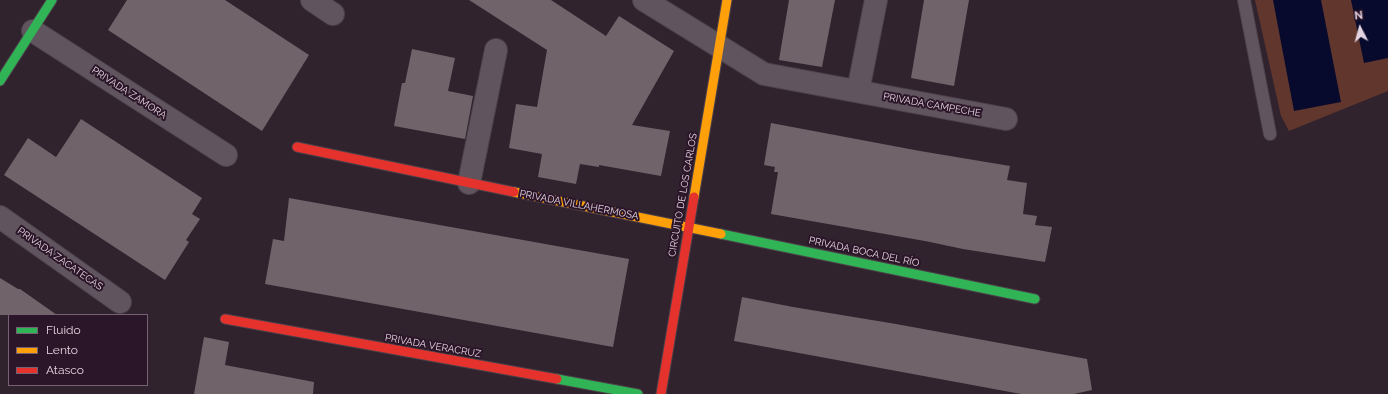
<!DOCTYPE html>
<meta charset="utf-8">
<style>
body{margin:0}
#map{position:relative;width:1388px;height:394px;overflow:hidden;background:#30232e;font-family:Raleway,sans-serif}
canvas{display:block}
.legend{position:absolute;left:8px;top:314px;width:140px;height:72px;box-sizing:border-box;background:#2b1528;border:1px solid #756172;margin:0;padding:5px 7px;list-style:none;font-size:12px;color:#e4d4e1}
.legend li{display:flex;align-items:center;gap:8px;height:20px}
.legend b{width:20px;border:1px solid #756172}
.north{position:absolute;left:1340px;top:8px;width:40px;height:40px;-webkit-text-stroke:3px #2b1528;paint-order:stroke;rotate:354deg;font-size:11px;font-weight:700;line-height:16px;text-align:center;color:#e4d4e1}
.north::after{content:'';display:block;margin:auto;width:14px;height:18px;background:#e4d4e1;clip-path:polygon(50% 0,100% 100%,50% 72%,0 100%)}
</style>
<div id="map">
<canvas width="1388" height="394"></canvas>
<ul class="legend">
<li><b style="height:5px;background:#30b455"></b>Fluido</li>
<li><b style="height:5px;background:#ff9f0a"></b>Lento</li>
<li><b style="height:5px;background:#e5322d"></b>Atasco</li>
</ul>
<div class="north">N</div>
</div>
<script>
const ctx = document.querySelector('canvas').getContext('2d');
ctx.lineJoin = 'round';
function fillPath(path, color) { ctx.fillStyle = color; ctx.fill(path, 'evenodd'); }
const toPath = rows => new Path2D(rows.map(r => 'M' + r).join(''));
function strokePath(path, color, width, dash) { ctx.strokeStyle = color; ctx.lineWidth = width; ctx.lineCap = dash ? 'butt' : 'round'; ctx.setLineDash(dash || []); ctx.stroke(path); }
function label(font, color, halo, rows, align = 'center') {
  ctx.font = font + ' Raleway,sans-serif'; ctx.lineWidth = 4; ctx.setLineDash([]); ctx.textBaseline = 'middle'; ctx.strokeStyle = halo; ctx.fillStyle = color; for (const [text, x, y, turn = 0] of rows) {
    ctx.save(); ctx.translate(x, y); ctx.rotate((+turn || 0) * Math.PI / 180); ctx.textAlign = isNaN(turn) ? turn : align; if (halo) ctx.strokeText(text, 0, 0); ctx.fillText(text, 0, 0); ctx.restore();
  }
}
fillPath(toPath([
 [1255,0,1388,0,1388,91,1289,131,1281,116]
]), '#61362d');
fillPath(toPath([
 [1273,0,1321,0,1341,102,1294,111],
 [1351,0,1388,0,1388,58,1364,63]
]), '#070a2d');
fillPath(toPath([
 [127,0,225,0,309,55,262,131,108,30],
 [469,0,551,0,606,36,619,16,674,51,632,125,670,131,661,176,599,165,599,167,580,164,576,184,538,177,542,154,509,148,516,104,537,107,547,50],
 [789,0,835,0,822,67,779,60],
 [924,0,969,0,954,86,911,78],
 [412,49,455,58,448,91,473,96,465,139,394,126,402,83,405,83],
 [81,119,202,198,192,214,200,219,186,240,189,242,165,280,4,175,28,138,56,157],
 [771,123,920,151,1010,166,1007,180,1027,183,1023,214,1037,216,1035,225,1052,227,1045,262,963,249,925,241,771,214,778,172,774,172,775,167,764,165],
 [289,198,629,259,613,347,265,284,273,239,284,241],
 [0,278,18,289,20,289,57,315,0,315],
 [742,297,793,307,896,324,1087,359,1092,390,1074,394,1021,394,734,341],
 [204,337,229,342,225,365,314,382,313,394,194,394]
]), '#71636a');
const lane = toPath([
 [1244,0,1270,134]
]);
const street = toPath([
 [312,0,333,14],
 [644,0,764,74,1006,119],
 [33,31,226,155],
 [858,91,876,0],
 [469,183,496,50],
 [0,217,120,302]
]);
const fast = toPath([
 [0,81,52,0],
 [721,234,1035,299],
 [557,379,638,394]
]);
const slow = toPath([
 [514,192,721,234],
 [694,197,727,0]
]);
const jam = toPath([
 [297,147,514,192],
 [225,319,557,379],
 [661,394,694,197]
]);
strokePath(lane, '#4c414a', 14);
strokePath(street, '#4c414a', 24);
strokePath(fast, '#4c414a', 11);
strokePath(slow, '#4c414a', 11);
strokePath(jam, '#4c414a', 11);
strokePath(lane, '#60555e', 12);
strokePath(street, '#60555e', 22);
strokePath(fast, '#30b455', 9);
strokePath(slow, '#ff9f0a', 9);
strokePath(jam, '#e5322d', 9);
label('10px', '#e4d4e1', '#2b1528', [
 ["PRIVADA ZAMORA",129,93,33],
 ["PRIVADA CAMPECHE",932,105,10],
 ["CIRCUITO DE LOS CARLOS",683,195,-80],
 ["PRIVADA VILLAHERMOSA",579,205,11],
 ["PRIVADA BOCA DEL RÍO",864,252,12],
 ["PRIVADA ZACATECAS",60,259,35],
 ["PRIVADA VERACRUZ",433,346,10]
]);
</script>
